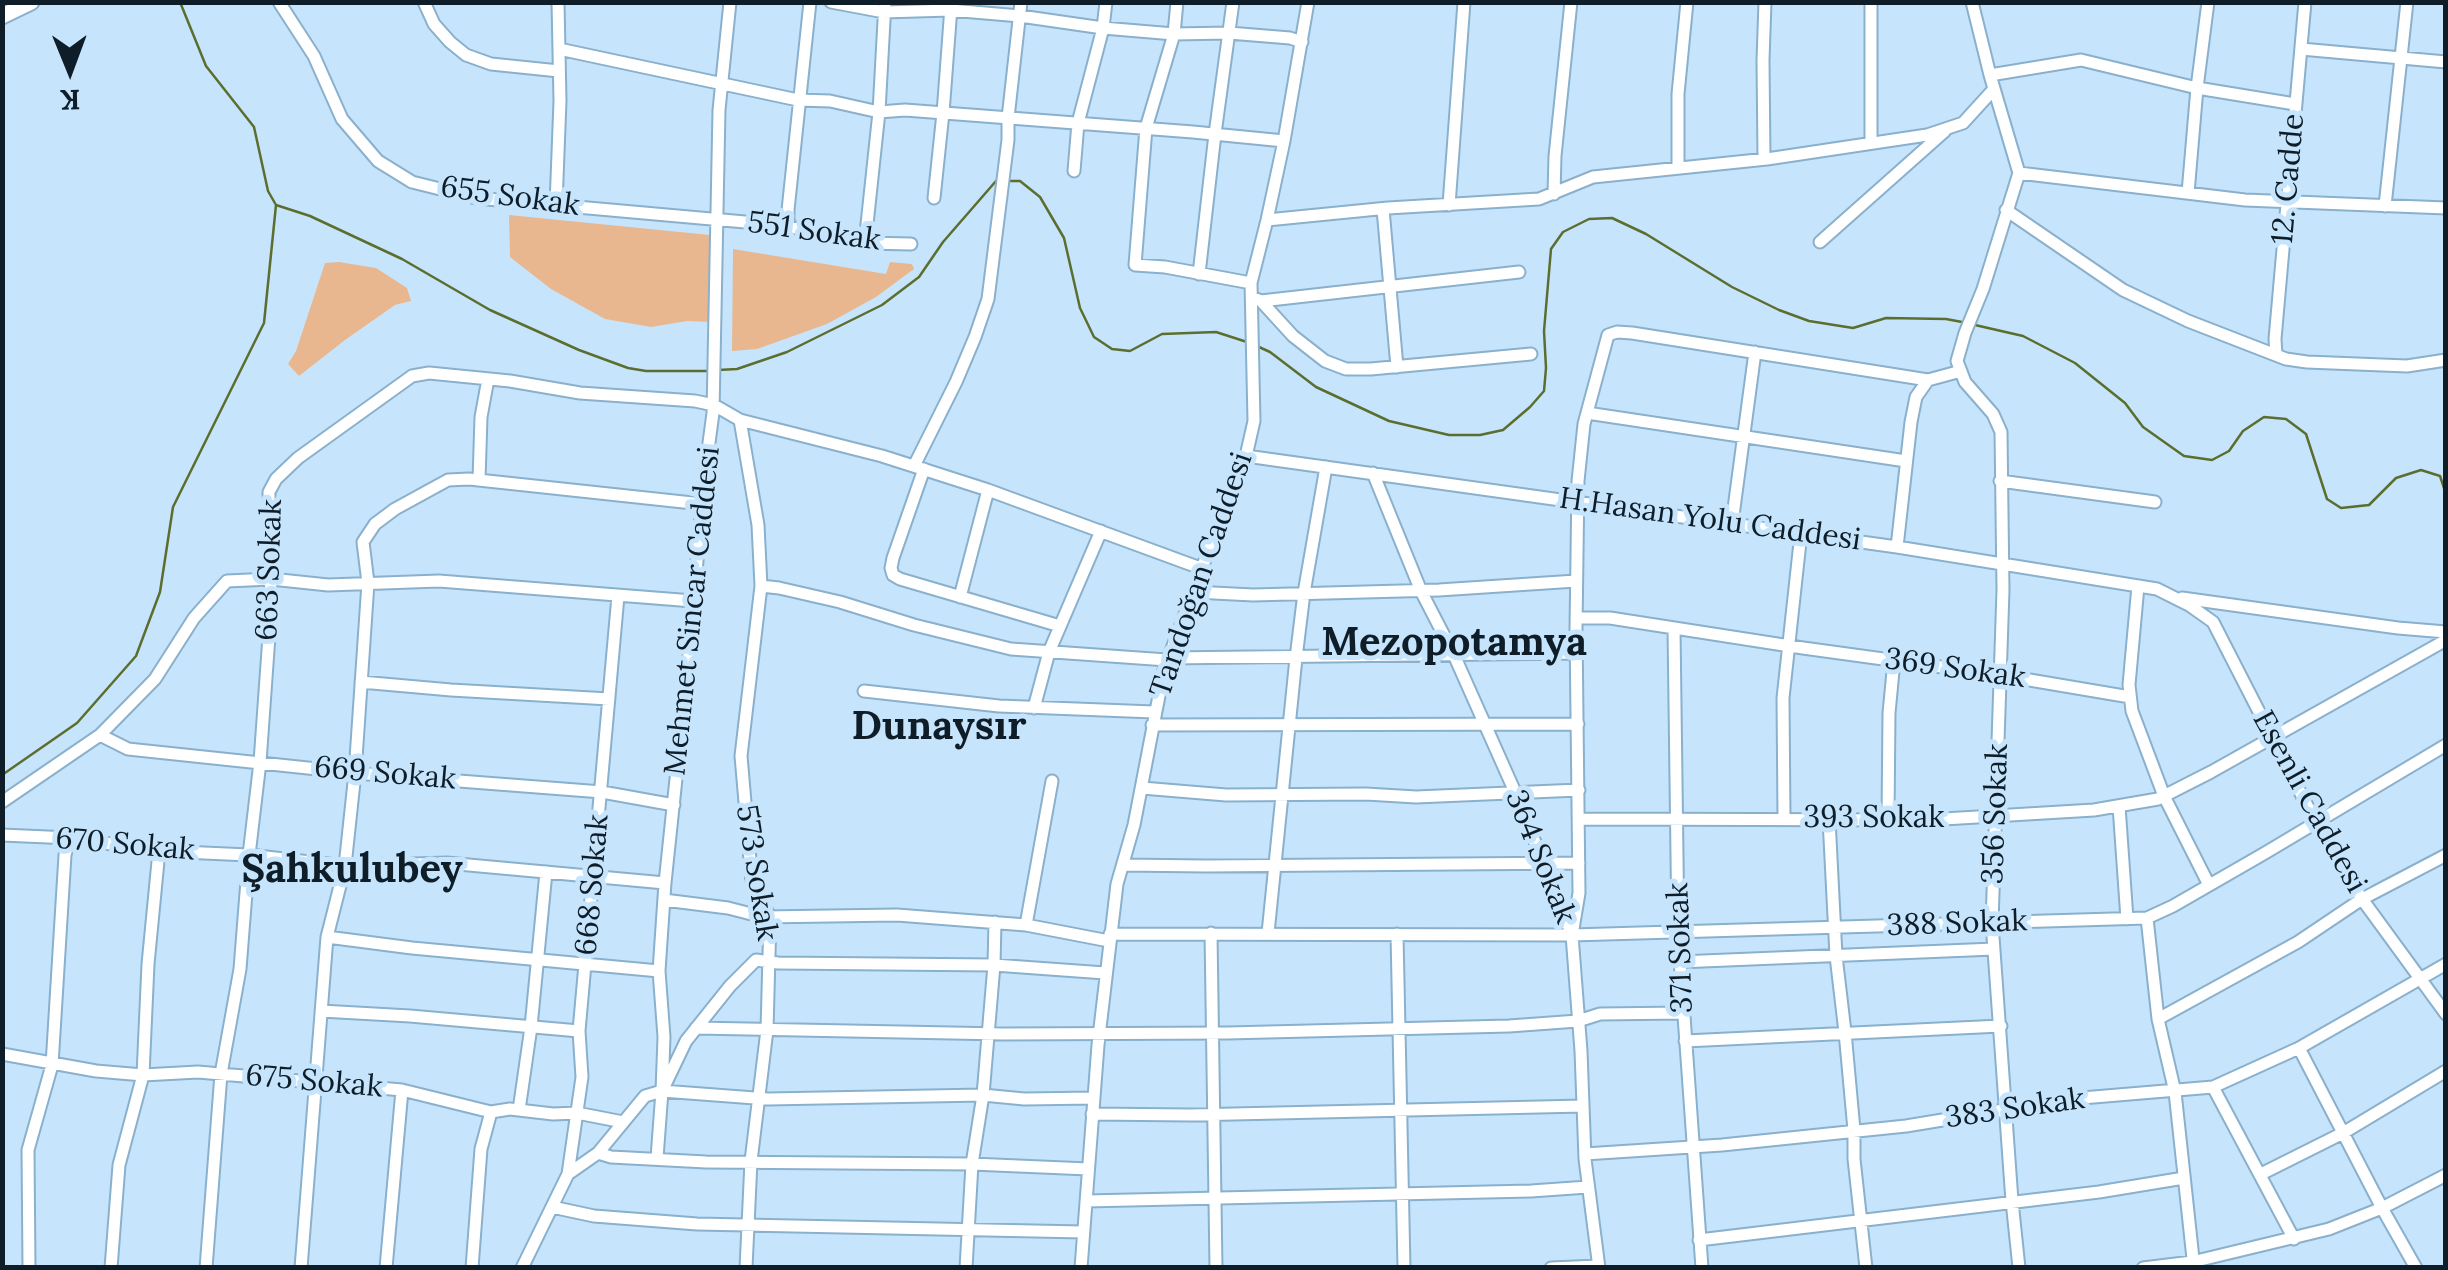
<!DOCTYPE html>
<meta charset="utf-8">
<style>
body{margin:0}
#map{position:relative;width:2448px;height:1270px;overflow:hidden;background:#c6e5fd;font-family:Lora,serif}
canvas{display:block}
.frame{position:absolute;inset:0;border:5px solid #0e1d27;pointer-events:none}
.north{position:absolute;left:20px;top:20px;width:100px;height:100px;-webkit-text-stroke:8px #c6e5fd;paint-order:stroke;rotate:179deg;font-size:28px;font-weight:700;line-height:40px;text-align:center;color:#0e1d27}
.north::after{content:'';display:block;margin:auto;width:35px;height:45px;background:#0e1d27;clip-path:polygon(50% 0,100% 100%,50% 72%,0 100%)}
</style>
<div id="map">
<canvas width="2448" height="1270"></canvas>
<div class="frame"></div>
<div class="north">K</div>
</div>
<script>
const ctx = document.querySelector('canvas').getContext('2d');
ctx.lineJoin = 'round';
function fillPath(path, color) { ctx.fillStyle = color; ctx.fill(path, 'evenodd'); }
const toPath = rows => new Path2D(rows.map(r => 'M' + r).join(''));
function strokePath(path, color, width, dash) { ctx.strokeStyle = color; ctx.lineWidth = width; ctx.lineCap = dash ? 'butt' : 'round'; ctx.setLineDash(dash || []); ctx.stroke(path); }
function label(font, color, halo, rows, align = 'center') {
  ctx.font = font + ' Lora,serif'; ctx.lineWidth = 10; ctx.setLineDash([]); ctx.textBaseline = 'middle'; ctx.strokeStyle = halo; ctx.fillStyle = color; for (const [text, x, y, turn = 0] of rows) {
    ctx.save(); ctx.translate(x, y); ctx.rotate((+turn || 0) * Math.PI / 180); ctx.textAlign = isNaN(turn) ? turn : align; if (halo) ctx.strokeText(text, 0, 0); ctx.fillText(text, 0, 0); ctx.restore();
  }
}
fillPath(toPath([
 [509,215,710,235,712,322,687,321,651,327,605,319,551,289,510,257],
 [733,249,886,274,890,262,912,264,914,269,876,297,827,324,757,349,732,351],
 [339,262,376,268,407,288,411,301,395,305,345,340,299,376,288,364,296,351,325,263]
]), '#e8b78f');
strokePath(toPath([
 [180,2,206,66,254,127,268,191,276,205,310,216,402,259,490,310,579,350,628,368,646,371,710,371],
 [1008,181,1020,181,1040,197,1064,238,1080,308,1094,337,1112,349,1130,351,1162,334,1216,332,1247,342],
 [1975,325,2023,336,2075,363,2125,403,2143,427,2184,456,2212,460,2229,451,2243,431,2264,417,2286,419,2306,434,2327,499,2341,508,2369,505,2396,478,2421,470,2440,476,2446,494],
 [1259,347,1270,352,1316,387,1389,421,1449,435,1480,435,1503,430,1530,407,1544,391,1546,368,1544,331,1551,249,1563,232,1589,219,1612,218,1646,234,1732,287,1779,310,1809,321,1853,328,1886,318,1946,319,1962,322],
 [718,370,737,369,787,352,882,305,919,277,943,242,996,181,1000,181],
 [2,775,77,723,136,656,160,592,173,507,264,323,276,205]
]), '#5c6e2d', 2.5);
const minor = toPath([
 [279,2,314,56,342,119,378,161,412,182,476,198,745,222,813,230,865,243,911,244],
 [424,2,434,24,450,42,466,55,491,64,559,71],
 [831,2,884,12,950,10,1020,16,1103,28,1174,34,1229,33,1290,38,1302,42],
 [1177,2,1174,34,1146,128,1135,265,1165,267,1251,283],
 [1871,2,1871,143],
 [1972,2,1990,75,2019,173,1983,289,1965,333,1957,361,1965,382,1993,414,2001,432,2003,590,1992,923,2012,1201,2019,1268],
 [559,49,798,100,830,101,879,112,905,110,1193,132,1284,141],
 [2301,49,2446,62],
 [1990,75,2081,60,2197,88,2295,104],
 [1764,159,1763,60,1765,2],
 [1678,167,1678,94,1687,2],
 [1074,171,1078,123,1103,28,1106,2],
 [2019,173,2245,200,2446,208],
 [2188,193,2197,88,2208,2],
 [1554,194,1555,156,1571,2],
 [934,198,943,113,951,7],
 [556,205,560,101,558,2],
 [1449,205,1464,2],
 [2385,206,2407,2],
 [1383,209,1397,367],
 [2006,210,2123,290,2188,321,2286,359,2307,362,2407,366,2446,360],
 [1267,220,1388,208,1539,199,1593,177,1767,159,1927,135,1963,123,1994,89],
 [788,227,788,210,810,2],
 [1820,242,1945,131],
 [865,243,879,112,885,2],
 [1199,274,1215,134,1233,2],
 [1252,297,1261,301,1293,336,1325,361,1346,369,1371,369,1531,354],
 [1261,301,1519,272],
 [2276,355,2275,339,2305,2],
 [1587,413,1906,461],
 [740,420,758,525,761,586,741,756,752,883,770,917,767,1030,751,1161,746,1268],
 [1246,456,1897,547,2157,589,2189,605,2213,622,2316,823,2362,899,2446,1014],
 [914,466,956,382,975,337,988,299,1008,140,1008,118,1021,2],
 [924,469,893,558,891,568,893,575,900,579,1060,626],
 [1373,473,1421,591,1454,655,1515,792,1572,935,1581,1051,1585,1159,1599,1268],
 [479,480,481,417,488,379],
 [2000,481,2155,502],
 [1732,523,1755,352],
 [1897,547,1911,422,1916,397,1928,380],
 [761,586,779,588,840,602,914,625,1011,649,1167,660],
 [2138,586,2129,685,2132,711,2164,796,2209,885],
 [1194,592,1253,595,1439,590,1576,581],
 [960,597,988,490],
 [2182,598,2398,628,2446,632],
 [1576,618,1610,618,1803,648,2000,675,2130,697],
 [1674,628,1678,932,1702,1268],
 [1168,658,1576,653],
 [361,682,451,690,609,699],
 [864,691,999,706,1154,712],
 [1034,708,1049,652,1101,531],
 [1152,725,1578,724],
 [100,735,128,749,355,773,602,792,674,805],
 [1142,788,1226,795,1366,794,1416,797,1579,790],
 [2,802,100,735,155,679,194,618,227,581,271,579,328,585,439,581,693,601],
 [2119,806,2127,919],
 [1784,818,1783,698,1801,533],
 [1580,819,1927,820,2094,810,2158,799,2211,772,2446,640],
 [1829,819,1836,956,1845,1032,1854,1130,1854,1159,1866,1268],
 [1888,819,1889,713,1894,661],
 [2,835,70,838,159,851,249,855,345,866,447,863,665,883],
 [1123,865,1206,866,1579,863],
 [664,900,728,908,763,917,897,915,1026,925,1109,941],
 [2147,918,2158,1019,2175,1092,2194,1268],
 [1026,925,1052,781],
 [1211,933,1216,1268],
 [1268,933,1296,658,1304,593,1326,467],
 [1110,934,1572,935,2147,918,2173,906,2265,853,2446,745],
 [1397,934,1404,1268],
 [1572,935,1579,893,1576,629,1578,481,1584,424,1608,335,1617,332,1632,333,1928,380,1961,371],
 [327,937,412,948,659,971],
 [1679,962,1994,949],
 [321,1011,410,1016,579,1031],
 [2158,1019,2298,942,2362,899,2446,855],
 [696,1028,1003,1034,1228,1033,1509,1026,1578,1021,1600,1014,1683,1013],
 [1685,1041,2001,1026],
 [2299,1048,2382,1208,2416,1268],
 [2,1054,96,1071,143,1075,198,1072,402,1090,491,1112,510,1109,553,1114,577,1113,623,1122],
 [664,1087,686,1041,730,986,756,960,778,963,994,965,1105,973],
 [2213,1087,2294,1239],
 [519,1110,531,1027,546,872],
 [1092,1114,1190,1115,1583,1106],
 [598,1153,611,1157,706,1162,972,1164,1088,1169],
 [1585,1154,1722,1145,1906,1126,2070,1099,2213,1087,2299,1048,2446,964],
 [657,1158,662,1091,664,1037,659,971,665,883,688,665,704,480,713,413,719,110,730,2],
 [568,1174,598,1153,645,1096,662,1091,768,1099,983,1095,1024,1099,1094,1098],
 [2261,1174,2343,1133,2446,1071],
 [1086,1201,1531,1191,1588,1187],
 [552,1207,594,1216,697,1224,1083,1232],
 [1699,1240,2099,1192,2184,1178],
 [29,1268,28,1150,52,1065,65,855,70,838],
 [111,1268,119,1165,143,1075,148,964,159,851],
 [206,1268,221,1074,240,969,249,855,260,762,271,608,269,492,276,479,298,458,412,376,429,373,510,381,580,393,695,401,714,405,740,420,882,456,988,490,1203,569],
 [301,1268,327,937,345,866,355,773,368,583,363,542,375,524,395,509,448,480,469,479,702,504],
 [386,1268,402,1090],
 [472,1268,481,1149,491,1112],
 [522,1268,568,1174,582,1077,579,1031,618,596],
 [966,1268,972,1164,983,1095,994,965,995,922],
 [1081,1268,1098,1045,1117,884,1134,825,1164,670,1232,488,1246,456,1254,421,1251,283,1267,220,1284,141,1308,2],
 [1551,1268,1598,1266],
 [2143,1268,2192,1262,2329,1229,2382,1208,2446,1175]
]);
const major = toPath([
 [2,16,31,2]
]);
strokePath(minor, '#8ab0cc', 15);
strokePath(major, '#8ab0cc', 19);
strokePath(minor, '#fff', 11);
strokePath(major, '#fff', 15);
label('30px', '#0e1d27', '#c6e5fd', [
 ["12. Cadde",2289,179,-85],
 ["655 Sokak",510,197,8],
 ["551 Sokak",814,232,8],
 ["H.Hasan Yolu Caddesi",1710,520,8],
 ["663 Sokak",270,570,-88],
 ["Tandoğan Caddesi",1202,575,-71],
 ["Mehmet Sincar Caddesi",693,611,-84],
 ["369 Sokak",1955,669,8],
 ["669 Sokak",385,774,5],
 ["Esenli Caddesi",2309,802,61],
 ["356 Sokak",1996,814,-88],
 ["393 Sokak",1874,818],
 ["670 Sokak",125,845,5],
 ["364 Sokak",1540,857,68],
 ["573 Sokak",756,873,81],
 ["668 Sokak",593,885,-85],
 ["388 Sokak",1957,924,-2],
 ["371 Sokak",1681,948,-92],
 ["675 Sokak",314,1082,5],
 ["383 Sokak",2015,1109,-8]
]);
label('bold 40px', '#0e1d27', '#c6e5fd', [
 ["Mezopotamya",1454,644],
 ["Dunaysır",939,728],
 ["Şahkulubey",352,871]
]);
</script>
